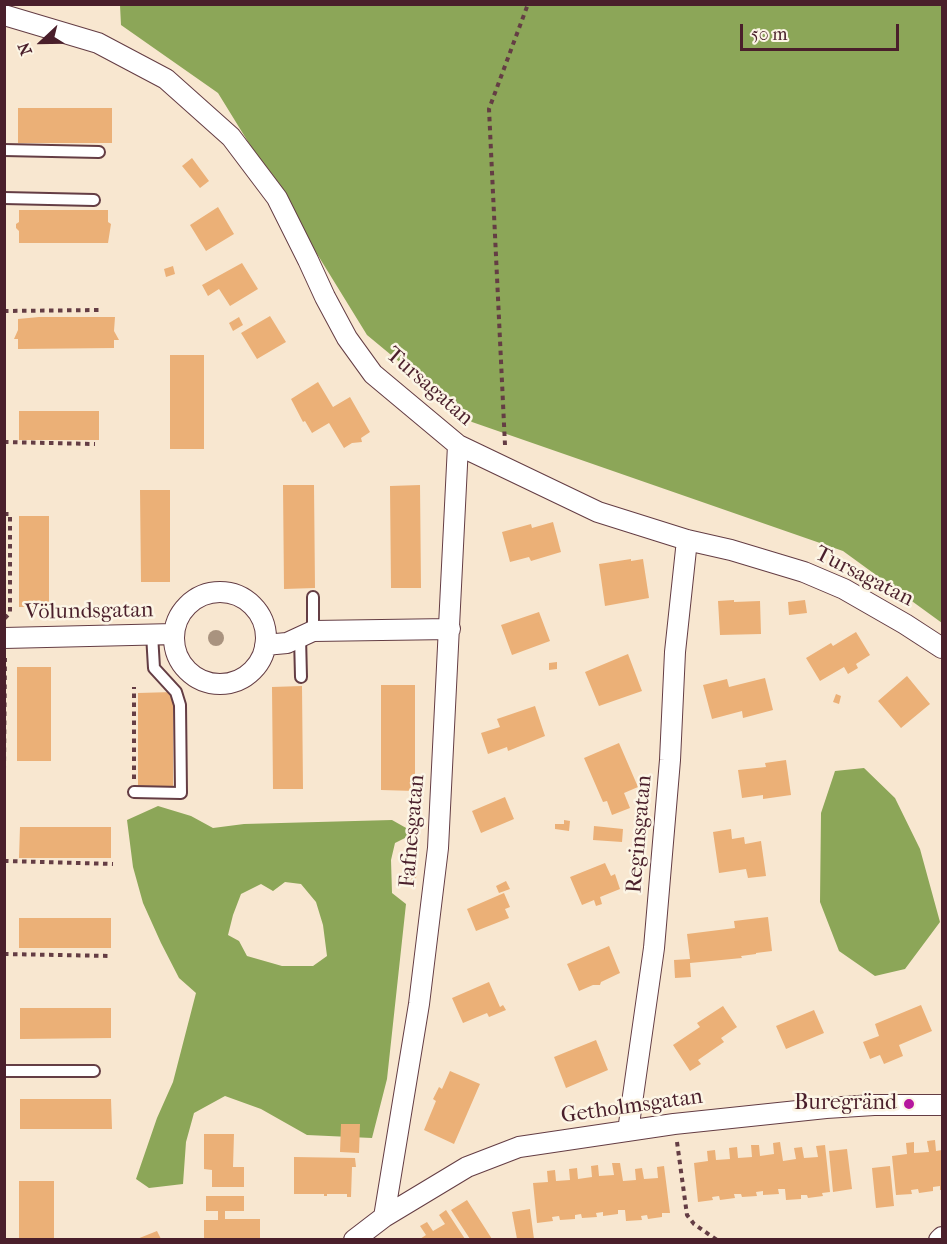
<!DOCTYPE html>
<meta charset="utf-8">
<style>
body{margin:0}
#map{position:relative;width:947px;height:1244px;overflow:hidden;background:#f8e7d0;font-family:"IM FELL French Canon",serif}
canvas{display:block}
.frame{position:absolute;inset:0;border:6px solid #4a1f2b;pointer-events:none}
.north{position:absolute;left:12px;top:12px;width:60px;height:60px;-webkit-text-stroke:4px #fcf5e5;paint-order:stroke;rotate:248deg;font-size:16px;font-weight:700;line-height:24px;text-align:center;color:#4a1f2b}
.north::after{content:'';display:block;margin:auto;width:21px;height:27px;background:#4a1f2b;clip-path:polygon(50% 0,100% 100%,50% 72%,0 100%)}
.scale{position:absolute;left:740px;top:24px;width:159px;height:27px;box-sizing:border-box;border:3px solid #4a1f2b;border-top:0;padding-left:8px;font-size:18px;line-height:21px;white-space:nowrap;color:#4a1f2b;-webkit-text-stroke:4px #fcf5e5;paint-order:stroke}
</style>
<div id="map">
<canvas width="947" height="1244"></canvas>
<div class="frame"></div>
<div class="north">N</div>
<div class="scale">50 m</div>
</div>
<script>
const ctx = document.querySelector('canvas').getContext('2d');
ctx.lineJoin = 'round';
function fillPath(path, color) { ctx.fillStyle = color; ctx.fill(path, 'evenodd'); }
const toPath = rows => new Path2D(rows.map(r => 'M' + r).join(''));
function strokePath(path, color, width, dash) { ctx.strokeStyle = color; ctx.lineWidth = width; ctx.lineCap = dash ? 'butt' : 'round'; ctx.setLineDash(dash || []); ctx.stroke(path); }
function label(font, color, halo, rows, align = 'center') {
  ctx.font = font + ' "IM FELL French Canon",serif'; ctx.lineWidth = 5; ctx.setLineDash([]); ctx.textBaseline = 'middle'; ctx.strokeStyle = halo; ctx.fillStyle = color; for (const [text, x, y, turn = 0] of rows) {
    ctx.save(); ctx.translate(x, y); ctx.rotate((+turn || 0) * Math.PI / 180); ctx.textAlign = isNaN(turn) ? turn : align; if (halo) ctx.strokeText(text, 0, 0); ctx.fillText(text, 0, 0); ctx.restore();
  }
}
fillPath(toPath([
 [120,5,942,5,942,623,843,551,472,422,367,335,218,93,121,25],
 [864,768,895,798,920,849,940,922,905,969,875,976,839,951,820,902,821,813,835,771],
 [158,806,191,816,213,828,244,824,392,820,415,833,395,843,391,860,392,893,406,904,387,1079,372,1138,307,1135,261,1109,225,1096,194,1113,186,1142,183,1184,149,1188,136,1179,157,1118,173,1082,196,993,179,978,161,943,143,903,133,867,127,820],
 [285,882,301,884,316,902,323,925,327,956,313,966,282,966,247,956,239,941,228,935,233,915,241,894,261,884,273,891]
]), '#8ca658');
fillPath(toPath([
 [18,108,112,108,112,143,18,143],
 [192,158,209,181,200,188,182,166],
 [218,207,234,234,206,251,190,225],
 [19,210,108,210,108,222,111,224,108,243,19,243,19,231,16,228,16,224,19,222],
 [242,263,258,289,230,306,219,289,208,296,202,285],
 [173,266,175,274,166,277,164,269],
 [270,316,286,342,257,359,241,333],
 [39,317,115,317,114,331,119,340,114,340,114,348,18,349,18,339,14,339,18,330,18,319],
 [239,317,243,325,233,331,229,323],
 [170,355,204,355,204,449,170,449],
 [318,382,333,407,350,397,370,432,361,438,362,442,352,443,344,448,329,423,312,433,305,421,303,422,291,399],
 [19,411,99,411,99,440,19,440],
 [283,485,314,485,315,588,284,589],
 [420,485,421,588,391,588,390,486],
 [140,490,170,490,170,582,141,582],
 [19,516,49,516,49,607,19,607],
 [553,522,561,552,531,561,529,557,510,562,502,532,531,524,532,528],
 [631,559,631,561,643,559,649,598,605,606,599,564],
 [734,600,734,602,760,601,761,634,720,635,718,601],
 [805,600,807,613,789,615,788,602],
 [539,612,550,641,512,655,501,625],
 [856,632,870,655,856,664,858,668,848,674,844,667,820,681,806,658,831,643,833,646],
 [628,654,642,691,599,706,585,672],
 [557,662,557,669,549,670,549,663],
 [17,667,51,667,51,761,17,761],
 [907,676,930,704,901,728,878,701],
 [765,678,773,710,743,718,742,711,712,719,703,685,727,679,729,687],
 [381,685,415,685,415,791,381,790],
 [302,686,303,789,273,789,272,687],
 [173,692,173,787,138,787,138,693],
 [836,694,841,696,839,704,833,702],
 [535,706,545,736,508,751,507,747,488,754,481,733,500,727,497,719],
 [619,743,638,787,624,793,630,808,612,815,607,801,603,802,584,758],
 [786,760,791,795,763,799,763,795,742,798,738,770,766,767,765,763],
 [505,797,514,819,481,833,472,811],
 [564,820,570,821,569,831,555,829,555,824,564,824],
 [594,826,623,829,622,842,593,840],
 [20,827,111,827,111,858,19,858],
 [731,829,732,839,744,837,745,844,761,841,766,876,748,878,746,869,719,873,713,832],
 [605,863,611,876,615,874,620,889,600,897,602,904,596,906,594,900,582,905,570,877],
 [409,870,417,871,415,885,408,884],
 [506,881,510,889,499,893,496,886],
 [504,893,510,907,505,909,509,918,476,931,467,909],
 [768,917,772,951,756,953,756,954,741,956,742,958,690,963,691,977,675,978,674,960,690,959,687,934,735,928,734,921],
 [19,918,111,918,111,948,19,948],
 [609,946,620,973,601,982,600,985,593,985,579,991,567,964],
 [489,982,500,1007,503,1005,506,1010,489,1017,487,1013,463,1023,452,998],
 [921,1005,932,1031,899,1045,903,1056,884,1064,880,1055,870,1059,863,1042,879,1036,875,1024],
 [723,1006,737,1027,721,1038,724,1042,698,1060,701,1064,690,1071,673,1045,700,1027,697,1023],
 [20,1008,111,1008,111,1038,20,1039],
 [814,1010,824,1033,786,1049,776,1026],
 [596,1040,608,1070,566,1088,554,1057],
 [450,1071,480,1084,454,1144,424,1130,436,1101,433,1099,439,1087,442,1089],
 [20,1099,111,1099,112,1129,20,1129],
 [341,1124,360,1124,359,1153,340,1152],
 [204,1134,234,1134,233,1167,244,1167,244,1187,212,1187,212,1170,204,1169],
 [935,1140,936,1151,942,1150,942,1190,940,1190,940,1186,933,1187,933,1191,919,1193,918,1189,911,1190,912,1194,896,1195,892,1156,907,1154,906,1143,914,1142,914,1153,929,1152,927,1141],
 [780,1142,783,1161,796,1159,794,1148,802,1147,804,1158,818,1157,816,1146,825,1145,830,1192,822,1193,823,1196,808,1198,807,1195,801,1195,801,1199,786,1200,785,1189,778,1189,779,1194,763,1195,763,1191,756,1192,757,1196,742,1197,741,1194,734,1194,735,1198,720,1200,719,1196,712,1197,713,1200,698,1202,694,1163,708,1161,707,1151,715,1150,716,1160,730,1159,729,1148,737,1147,738,1158,752,1157,751,1145,759,1145,760,1156,774,1154,773,1143],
 [847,1149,852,1189,833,1192,829,1151],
 [294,1157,355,1158,356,1167,352,1167,351,1197,347,1197,347,1194,327,1194,327,1196,324,1196,324,1194,294,1194],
 [612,1163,620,1163,623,1181,636,1180,635,1169,642,1168,644,1179,658,1178,657,1167,664,1166,670,1213,662,1213,662,1217,648,1219,647,1215,641,1216,642,1220,626,1221,625,1210,618,1210,618,1214,603,1216,603,1212,596,1213,597,1217,582,1218,581,1214,575,1215,575,1219,560,1220,559,1216,552,1217,553,1221,537,1223,533,1183,548,1182,547,1171,555,1170,556,1181,570,1180,569,1169,577,1168,578,1179,592,1177,591,1166,598,1165,599,1176,614,1175],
 [890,1166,894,1206,876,1208,872,1168],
 [19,1181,54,1181,54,1239,19,1239],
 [206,1196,244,1196,244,1211,225,1211,225,1219,260,1219,260,1239,204,1239,204,1220,218,1220,218,1211,206,1211],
 [467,1200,492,1239,470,1239,451,1210],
 [530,1209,534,1239,517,1239,512,1212],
 [446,1210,465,1239,420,1239,426,1235,420,1226,427,1222,433,1231,445,1224,439,1215],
 [157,1231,161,1239,137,1239]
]), '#ebb077');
const service = toPath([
 [4,150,99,152],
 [4,198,94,200],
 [313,631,313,597],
 [300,637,301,677],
 [134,792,181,793,180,705,176,692,154,668,152,634],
 [4,1071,94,1071]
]);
const minor = toPath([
 [4,15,98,43,166,79,231,137,277,198,308,260,325,297,347,338,373,374,458,445,598,512,687,540,731,550,804,572,844,589,905,624,942,648],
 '174 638a46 46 0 1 1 92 0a46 46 0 1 1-92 0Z',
 [4,638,174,634],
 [265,645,287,643,313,631,450,629],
 [628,1131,654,948,670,760,675,652,687,540],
 [384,1217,419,1004,438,848,458,445],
 [354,1240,384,1217,467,1167,519,1147,674,1124,826,1108,874,1105,942,1105],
 [939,1240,942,1237]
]);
strokePath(service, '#643d44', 14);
strokePath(minor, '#643d44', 22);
strokePath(toPath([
 [4,311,100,310],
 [4,442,95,444],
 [505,445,489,109,528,4],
 [4,514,10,514,10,613,4,619],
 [4,770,5,658],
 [134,779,134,687],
 [4,861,113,864],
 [4,954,111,956],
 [677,1142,687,1215,694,1224,717,1240]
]), '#643d44', 4, [4.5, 4.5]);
strokePath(service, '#fff', 10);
strokePath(minor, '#fff', 20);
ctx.fillStyle = '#a9937f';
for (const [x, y] of [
 [216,638]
]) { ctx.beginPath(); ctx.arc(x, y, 8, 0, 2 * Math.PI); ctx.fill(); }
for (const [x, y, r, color] of [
 [909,1104,6,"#b5179e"]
]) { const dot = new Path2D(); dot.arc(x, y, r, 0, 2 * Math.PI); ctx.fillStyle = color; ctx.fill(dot); strokePath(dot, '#fcf5e5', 2); }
label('22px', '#4a1f2b', '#fcf5e5', [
 ["Tursagatan",429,387,41],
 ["Tursagatan",864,577,27],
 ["Völundsgatan",89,612,-1],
 ["Fafnesgatan",413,831,-85],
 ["Reginsgatan",640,834,-85],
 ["Getholmsgatan",632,1107,-8]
]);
label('22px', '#4a1f2b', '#fcf5e5', [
 ["Buregränd",897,1104]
], 'right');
</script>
